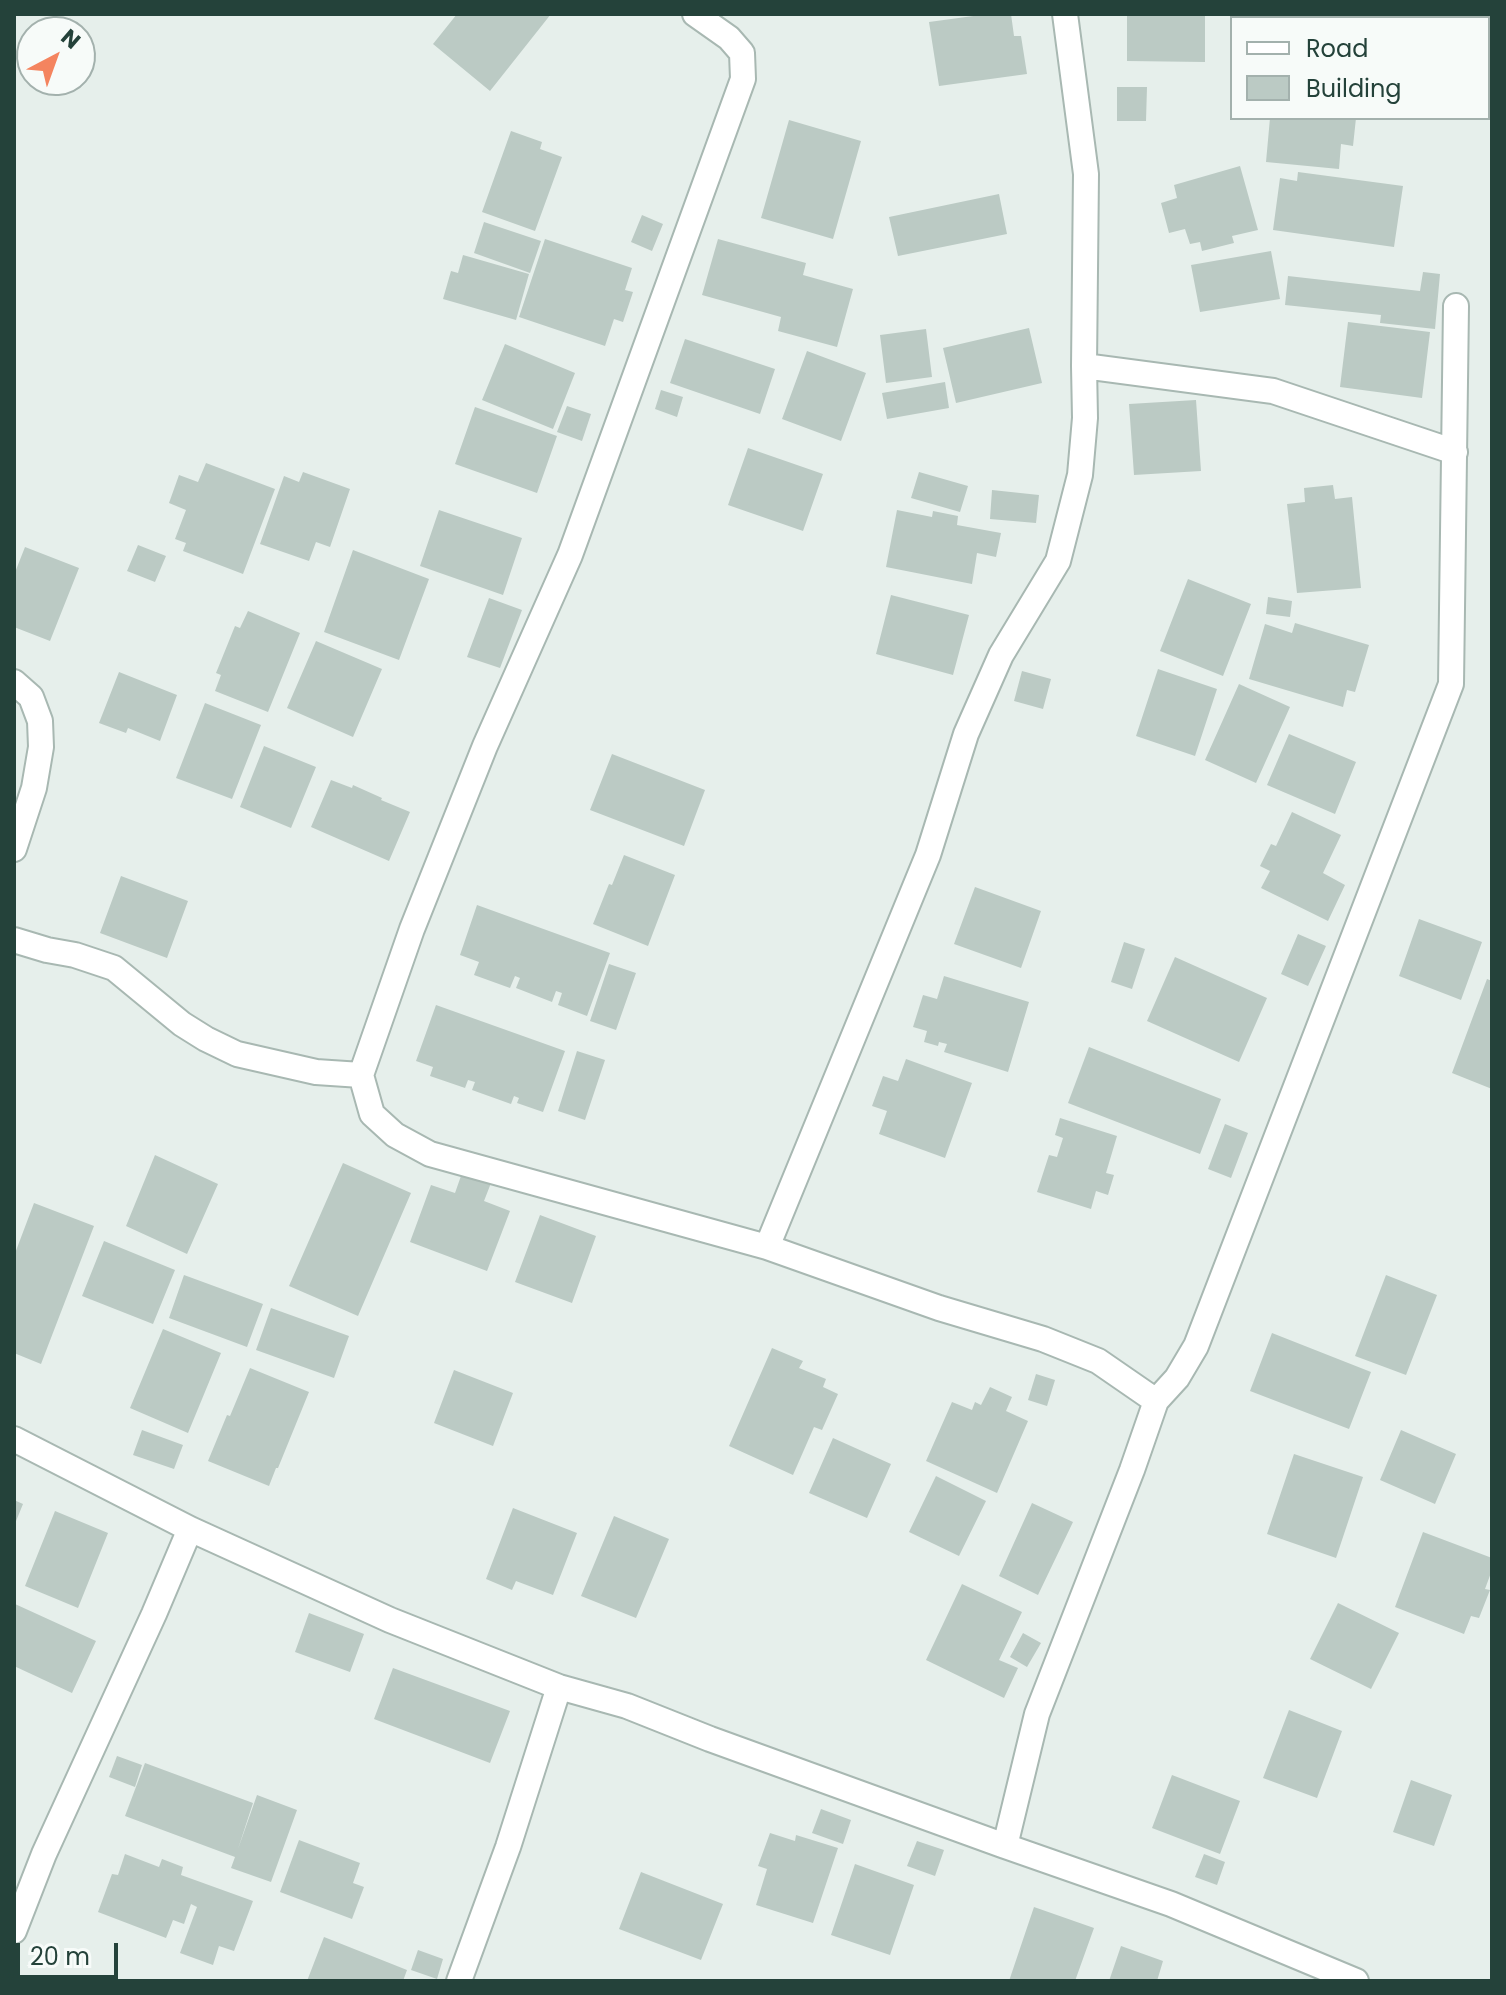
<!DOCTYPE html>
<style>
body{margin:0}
#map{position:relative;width:1506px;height:1995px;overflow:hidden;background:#e6efeb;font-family:Poppins,sans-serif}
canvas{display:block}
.frame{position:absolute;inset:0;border:16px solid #24423a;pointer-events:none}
.legend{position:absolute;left:1230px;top:16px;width:260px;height:104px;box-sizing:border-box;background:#f7fbf9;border:2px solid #a3b1ad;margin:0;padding:10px 14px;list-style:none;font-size:24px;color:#24423a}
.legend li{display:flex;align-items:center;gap:16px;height:40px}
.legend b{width:40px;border:2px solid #a3b1ad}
.north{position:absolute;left:16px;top:16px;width:80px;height:80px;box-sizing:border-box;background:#f7fbf9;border:2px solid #a3b1ad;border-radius:50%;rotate:41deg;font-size:22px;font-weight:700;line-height:32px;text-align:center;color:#24423a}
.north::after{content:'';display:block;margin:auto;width:28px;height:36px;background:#f4845f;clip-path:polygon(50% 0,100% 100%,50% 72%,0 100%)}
.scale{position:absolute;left:16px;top:1943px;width:102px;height:36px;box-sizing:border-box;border:4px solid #24423a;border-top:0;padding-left:10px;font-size:24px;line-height:28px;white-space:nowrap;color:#24423a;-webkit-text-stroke:6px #f7fbf9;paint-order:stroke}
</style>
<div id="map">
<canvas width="1506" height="1995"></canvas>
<div class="frame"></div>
<ul class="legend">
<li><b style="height:10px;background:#fff"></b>Road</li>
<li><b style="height:22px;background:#bbcac4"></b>Building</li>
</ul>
<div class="north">N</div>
<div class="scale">20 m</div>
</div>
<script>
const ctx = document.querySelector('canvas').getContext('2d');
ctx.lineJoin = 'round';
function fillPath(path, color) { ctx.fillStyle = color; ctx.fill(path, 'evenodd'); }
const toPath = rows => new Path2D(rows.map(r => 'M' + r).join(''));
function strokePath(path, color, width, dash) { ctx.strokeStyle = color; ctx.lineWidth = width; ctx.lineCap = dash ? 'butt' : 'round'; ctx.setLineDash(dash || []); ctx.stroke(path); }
fillPath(toPath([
 [457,14,551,14,490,91,433,44],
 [988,14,1011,14,1014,36,1021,36,1027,74,939,86,929,22],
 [1127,14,1205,14,1205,62,1127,61],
 [1117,87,1147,87,1146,121,1117,121],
 [1270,118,1356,118,1353,146,1341,144,1339,169,1266,162],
 [789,120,861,141,833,239,761,218],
 [511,131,542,142,540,149,562,157,535,231,482,212],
 [1240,166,1258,230,1232,236,1234,243,1202,251,1200,242,1190,244,1185,229,1169,233,1161,203,1177,198,1174,185],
 [1298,172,1403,186,1394,247,1273,230,1280,178,1297,181],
 [999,194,1007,234,898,256,889,217],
 [642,215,663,224,652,251,631,242],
 [484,222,541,241,530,273,474,253],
 [545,239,632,268,625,290,633,292,623,322,614,319,605,346,519,317],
 [718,239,806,263,803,275,853,289,837,347,778,331,781,317,702,295],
 [1271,251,1280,299,1200,312,1191,265],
 [463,255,529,274,516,320,443,299,451,271,458,273],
 [1423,272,1440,274,1435,329,1380,323,1381,315,1285,305,1288,276,1420,291],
 [1348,322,1430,332,1422,398,1340,387],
 [1029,328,1042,383,956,403,943,348],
 [926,329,932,377,886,383,880,335],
 [685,339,775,369,760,414,670,383],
 [505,344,575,373,553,429,482,400],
 [807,351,866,373,841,441,782,419],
 [945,382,949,408,887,419,882,393],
 [661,390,683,397,677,417,655,409],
 [1196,400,1201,471,1134,475,1129,404],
 [567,406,591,414,582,441,557,432],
 [475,407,557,436,537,493,455,464],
 [748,448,823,474,803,531,728,505],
 [206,463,275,489,243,574,183,551,186,543,175,539,186,510,169,503,179,475,198,482],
 [303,472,350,489,330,547,316,542,309,561,260,544,284,476,299,482],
 [919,472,968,486,960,512,911,498],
 [1333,485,1335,499,1352,497,1361,588,1297,593,1287,504,1305,502,1304,488],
 [992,490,1039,495,1036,523,990,519],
 [439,510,522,538,503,595,420,566],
 [897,510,932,517,933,511,958,516,957,525,1001,533,996,557,977,553,972,584,886,567],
 [138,545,166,556,155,582,127,571],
 [25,547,79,568,50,641,14,627,14,575],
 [353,550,429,579,399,660,324,632],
 [1188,579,1251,604,1223,676,1160,651],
 [891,595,969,615,953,675,876,654],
 [1268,597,1292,601,1290,617,1266,614],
 [489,598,522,610,500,668,467,657],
 [248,611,300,633,268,712,215,691,221,675,216,673,235,626,240,628],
 [1295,623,1369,645,1355,692,1347,690,1343,707,1249,679,1265,624,1292,633],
 [316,641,382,669,353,737,287,708],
 [1158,669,1217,689,1195,756,1136,736],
 [1022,671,1051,679,1043,709,1014,701],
 [119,672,177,695,160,741,128,728,126,733,99,723],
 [1239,684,1290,707,1256,783,1205,760],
 [205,703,261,725,232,799,176,778],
 [1289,734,1356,762,1335,814,1267,785],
 [264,746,316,767,291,828,240,807],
 [612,754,705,790,684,846,590,810],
 [331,780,352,788,353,785,382,798,381,800,410,812,389,861,311,827],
 [1292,812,1341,835,1323,873,1345,885,1328,921,1261,888,1270,871,1260,866,1271,844,1276,846],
 [624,855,675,875,648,946,593,924,609,884,612,885],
 [121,876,188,901,167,958,100,933],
 [975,887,1041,911,1021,968,954,944],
 [477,905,610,953,587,1016,558,1005,562,993,556,991,552,1002,516,988,520,978,515,976,510,988,474,975,479,962,460,955],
 [1419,919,1482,942,1461,1000,1399,976],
 [1298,934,1326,946,1308,986,1281,974],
 [1124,942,1145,949,1132,989,1111,982],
 [1175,957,1267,998,1239,1062,1147,1021],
 [609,964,636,973,616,1030,590,1021],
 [944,976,1029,1002,1008,1072,944,1052,947,1044,939,1042,938,1046,924,1042,927,1031,913,1027,923,995,937,999],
 [1487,979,1492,981,1492,1089,1452,1073],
 [436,1005,565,1051,543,1112,517,1103,519,1098,514,1096,511,1104,472,1090,475,1082,468,1080,465,1088,430,1076,433,1067,416,1061],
 [1089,1047,1221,1099,1200,1154,1068,1103],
 [577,1051,605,1060,585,1120,558,1111],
 [906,1059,972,1083,945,1158,879,1134,887,1111,872,1106,883,1076,898,1081],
 [1060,1118,1117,1136,1106,1173,1114,1175,1108,1195,1096,1191,1091,1209,1037,1192,1049,1155,1057,1157,1063,1138,1055,1135],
 [1225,1124,1248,1133,1231,1178,1208,1169],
 [155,1155,218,1184,187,1254,126,1226],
 [343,1163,411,1193,358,1316,289,1286],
 [462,1173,491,1183,484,1201,510,1211,487,1271,410,1242,431,1185,455,1193],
 [34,1203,94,1226,41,1364,14,1353,14,1256],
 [540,1215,596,1236,572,1303,515,1282],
 [104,1241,175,1270,153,1324,82,1296],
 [184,1275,263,1304,247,1347,169,1318],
 [1386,1275,1437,1295,1406,1375,1355,1356],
 [271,1308,349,1336,334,1378,256,1350],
 [163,1329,221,1353,188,1433,130,1408],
 [1272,1333,1371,1372,1349,1429,1250,1391],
 [772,1348,803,1361,799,1368,826,1379,823,1387,838,1394,822,1430,814,1427,793,1475,729,1446],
 [250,1368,309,1392,278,1468,276,1468,269,1486,208,1461,227,1415,230,1416],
 [454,1370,513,1393,493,1446,434,1423],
 [1036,1374,1055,1380,1047,1406,1028,1400],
 [990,1387,1012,1397,1006,1411,1028,1421,997,1493,926,1461,952,1402,972,1410,975,1402,981,1405],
 [142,1430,183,1445,174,1469,133,1455],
 [1401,1430,1456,1454,1435,1504,1380,1480],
 [833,1438,891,1464,867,1518,809,1493],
 [1294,1454,1363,1477,1336,1558,1267,1534],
 [936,1476,986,1501,959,1556,909,1532],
 [14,1500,23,1504,14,1526],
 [1032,1503,1073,1522,1038,1595,999,1576],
 [513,1508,577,1533,553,1595,516,1581,512,1590,486,1579],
 [55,1511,108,1533,78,1608,25,1586],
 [614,1516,669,1539,636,1618,581,1596],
 [1423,1532,1492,1558,1492,1570,1485,1589,1490,1590,1479,1618,1471,1616,1464,1634,1395,1607],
 [962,1584,1022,1612,999,1660,1018,1668,1004,1698,926,1660],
 [1338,1603,1399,1633,1371,1689,1310,1659],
 [15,1604,96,1641,72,1693,14,1666],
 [309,1613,364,1634,350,1672,295,1652],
 [1023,1633,1041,1643,1027,1667,1010,1657],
 [393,1668,510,1711,490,1763,374,1719],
 [1289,1710,1342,1731,1317,1798,1263,1778],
 [117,1756,142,1765,135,1787,109,1777],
 [145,1763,253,1803,238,1849,257,1795,297,1810,271,1882,231,1868,235,1857,125,1816],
 [1172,1775,1240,1801,1220,1854,1152,1828],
 [1411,1780,1452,1795,1434,1846,1393,1832],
 [821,1809,851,1820,843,1844,812,1833],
 [770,1833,795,1841,796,1835,838,1848,813,1923,756,1905,767,1869,758,1866],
 [299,1840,360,1863,353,1883,364,1887,352,1919,280,1892],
 [917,1841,944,1850,935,1876,907,1866],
 [125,1854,159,1867,162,1859,183,1867,181,1875,253,1901,234,1951,219,1946,213,1965,180,1953,197,1907,191,1904,184,1924,173,1920,166,1938,98,1912,112,1874,118,1875],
 [1204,1854,1225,1862,1217,1885,1195,1877],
 [855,1864,914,1885,890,1955,831,1935],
 [641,1872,723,1904,701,1960,619,1929],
 [1034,1907,1094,1928,1075,1981,1009,1981],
 [324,1937,407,1970,403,1981,307,1981],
 [1121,1946,1163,1961,1157,1981,1109,1981],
 [418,1950,443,1959,437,1979,411,1970]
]), '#bbcac4');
const minor = toPath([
 [695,14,729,38,742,53,743,79,570,555,485,746,412,929,361,1075,372,1114,395,1135,430,1154,767,1247,939,1308,1043,1339,1098,1361,1156,1401,1132,1470,1037,1714,1005,1846,1171,1904,1356,1981],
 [1084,366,1273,391,1455,452],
 [14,682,31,697,40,721,41,747,34,788,14,849],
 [14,940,47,950,75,955,114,968,182,1024,206,1039,237,1054,316,1072,361,1075],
 [767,1247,928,855,966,734,1001,655,1058,561,1080,475,1085,418,1084,366,1086,174,1065,14],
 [1156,1401,1177,1378,1196,1346,1451,684,1456,306],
 [14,1439,190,1529,390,1620,559,1687,627,1706,710,1739,1005,1846],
 [14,1931,44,1854,154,1614,190,1529],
 [459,1981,508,1847,559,1687]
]);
strokePath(minor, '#a8b8b2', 28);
strokePath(minor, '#fff', 24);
</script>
